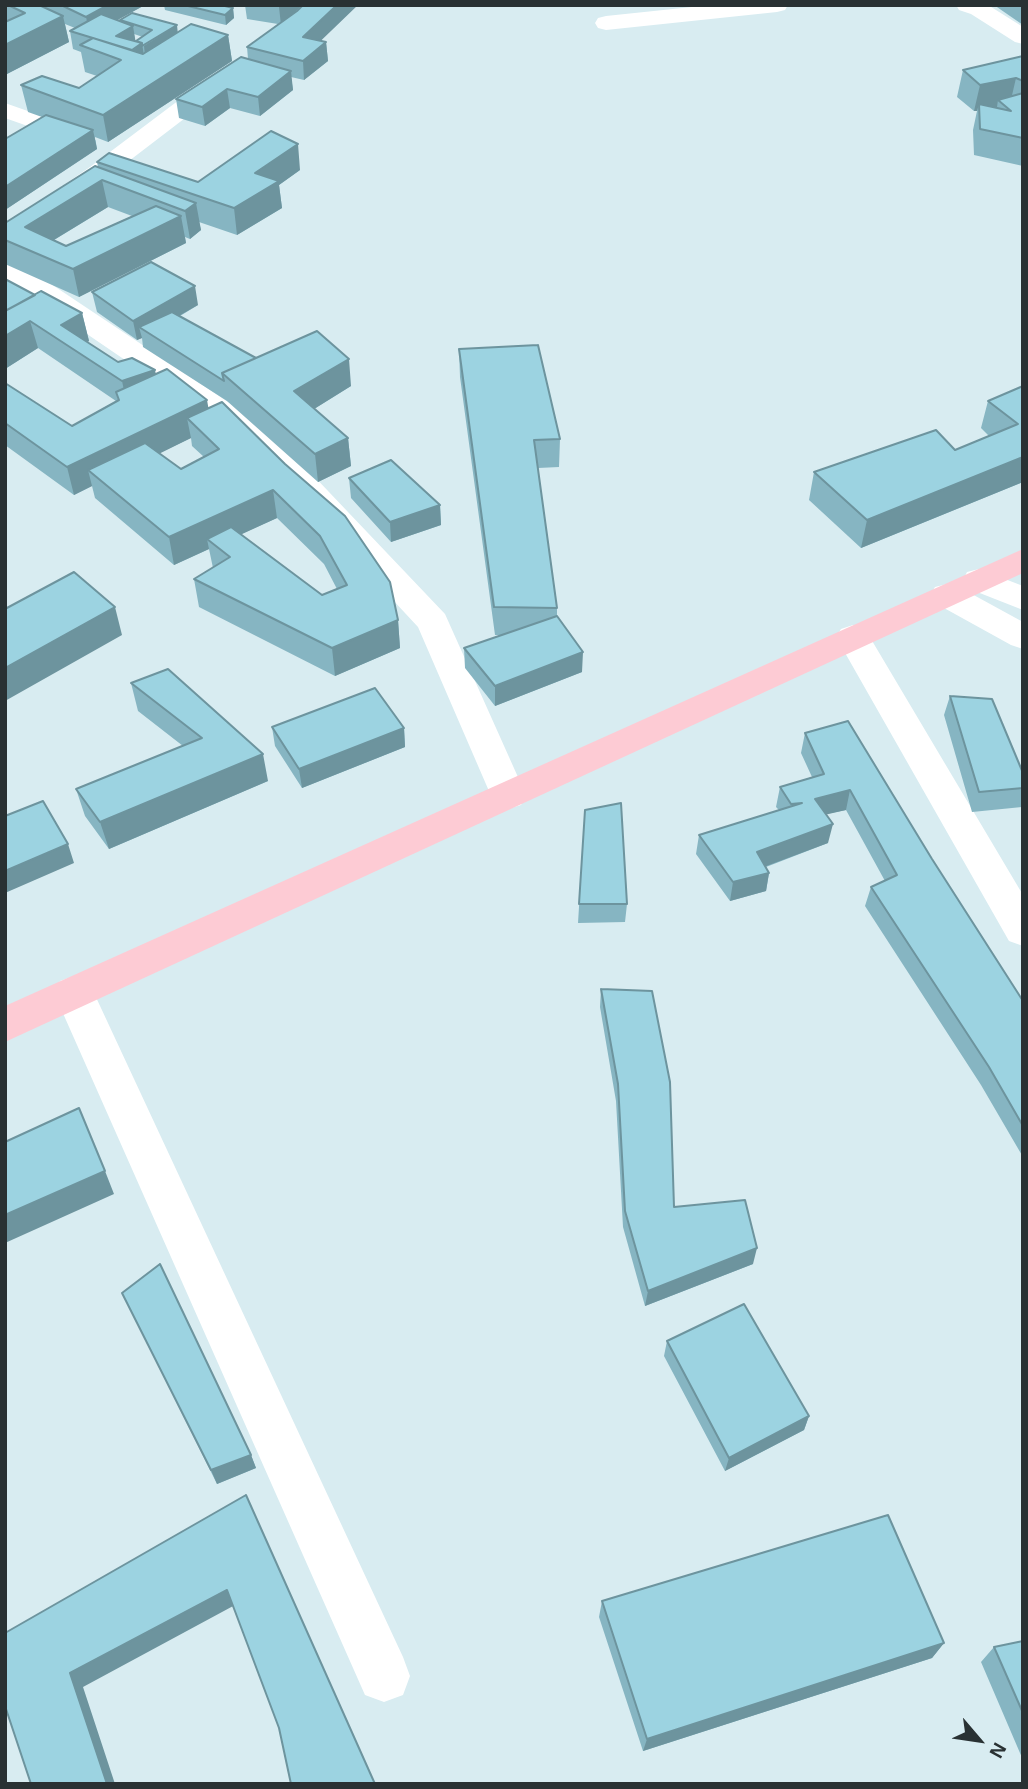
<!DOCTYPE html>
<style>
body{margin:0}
#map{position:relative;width:1028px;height:1789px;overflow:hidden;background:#d8ecf1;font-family:Arial,sans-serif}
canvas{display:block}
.frame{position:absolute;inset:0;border:7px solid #293133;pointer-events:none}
.north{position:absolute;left:944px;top:1705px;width:70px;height:70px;-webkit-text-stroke:5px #d8ecf1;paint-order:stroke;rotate:119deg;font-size:19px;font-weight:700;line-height:28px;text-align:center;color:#293133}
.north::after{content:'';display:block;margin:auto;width:24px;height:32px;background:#293133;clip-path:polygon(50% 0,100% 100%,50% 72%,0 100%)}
</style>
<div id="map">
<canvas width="1028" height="1789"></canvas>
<div class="frame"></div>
<div class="north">N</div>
</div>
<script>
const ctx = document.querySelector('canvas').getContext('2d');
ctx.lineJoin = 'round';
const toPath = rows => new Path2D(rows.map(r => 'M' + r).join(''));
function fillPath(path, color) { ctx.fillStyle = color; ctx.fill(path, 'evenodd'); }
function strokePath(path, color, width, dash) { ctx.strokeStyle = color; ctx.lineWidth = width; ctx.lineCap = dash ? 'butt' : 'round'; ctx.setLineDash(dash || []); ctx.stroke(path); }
fillPath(toPath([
 [711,5,788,5,785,10,777,12,606,30,598,28,595,23,598,18,606,16,711,5],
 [956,5,988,5,1023,27,1023,44,1015,42,971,14,959,10,956,5],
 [219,74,227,76,231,81,227,86,108,177,14,243,5,245,5,225,90,167,211,76,219,74],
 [5,103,93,134,96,139,93,144,84,146,5,118,5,103],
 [5,258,15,260,270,430,445,614,526,795,521,805,508,809,495,805,418,627,248,444,5,278,5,258],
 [979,569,1023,586,1023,610,967,588,963,580,967,572,979,569],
 [947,584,959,587,1023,622,1023,649,1011,645,935,603,930,595,935,587,947,584],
 [853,625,865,629,1023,895,1023,946,1009,941,836,637,841,629,853,625],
 [74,976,88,981,94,993,403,1657,410,1676,403,1695,384,1702,365,1695,54,993,60,981,74,976]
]), '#fff');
fillPath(toPath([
 [1023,549,1023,573,5,1042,5,1006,1023,549]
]), '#fdcbd4');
fillPath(toPath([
 [5,5,39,5,42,6,42,5,145,5,117,20,178,32,228,35,232,61,108,142,95,137,97,149,5,210,5,132,7,138,42,117,28,112,21,85,79,88,97,76,85,72,81,52,73,49,70,31,75,28,65,24,69,42,5,75],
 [134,34,143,37,135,41],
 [164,5,221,5,233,8,234,18,226,25,165,10],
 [245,5,302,5,320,41,326,42,328,61,304,80,291,77,293,90,260,116,230,108,205,126,179,118,176,99,248,59,247,47,278,24,247,19],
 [994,5,1023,5,1023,25],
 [1023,56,1023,166,974,155,973,130,977,111,974,111,957,97,963,70],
 [97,162,198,182,300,170,279,185,282,208,237,235,199,222,201,230,190,239,185,237,186,243,79,297,5,264,5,223,98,167],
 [108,207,132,216,66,246,54,240],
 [92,292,198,305,180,316,256,358,351,386,314,409,348,438,351,466,318,482,227,401,143,347,142,338,137,340,97,312],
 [35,295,82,313,89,341,87,342,118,362,156,374,209,408,398,620,400,648,335,676,199,607,194,579,213,568,209,549,174,565,95,498,92,486,74,495,5,445,5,383,72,426,116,401,38,348,5,369],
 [191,438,192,446,204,457,181,469,159,453],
 [277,518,324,564,337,589,322,595,241,534],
 [459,349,560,439,559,467,538,468,557,608,557,616,582,672,495,706,465,668,464,648,502,635,495,635,460,377],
 [1023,386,1023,482,861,548,809,500,814,472,955,450,989,436,981,428,988,401],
 [349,478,440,505,441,525,391,542,351,498],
 [131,683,268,781,109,849,85,816,76,789,183,746,138,711],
 [950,696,1023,773,1022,807,972,812,944,715],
 [272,727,404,728,405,747,302,788,275,746],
 [805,733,932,859,1023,1001,1023,1157,981,1085,865,906,871,887,885,881,846,810,826,814,828,843,766,867,769,873,766,891,730,901,696,854,699,835,779,810,776,807,780,787,812,777,801,753],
 [585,810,627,904,625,922,578,923],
 [601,989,674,1207,753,1264,645,1306,623,1227,616,1101,600,1007],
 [122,1293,251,1455,256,1468,217,1484],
 [667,1341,809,1416,804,1430,725,1471,664,1356],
 [602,1601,944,1643,932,1658,643,1751,599,1617],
 [1023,1641,1023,1760,981,1662,994,1647]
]), '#86b5c2');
fillPath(toPath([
 [108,5,145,5,90,35,86,17],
 [281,5,302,5,281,25,279,7],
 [337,5,358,5,305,56,303,37],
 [233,8,234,18,226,25,225,15],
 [63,16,69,42,5,75,5,45],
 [177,25,178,35,145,56,144,46],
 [133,26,136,44,116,36],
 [228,35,232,61,108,142,103,115],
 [326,42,328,61,304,80,303,61],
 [142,43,145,62,132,51],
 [291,71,293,90,260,116,258,97],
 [1016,78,1010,104,998,100,997,107,979,110,979,104,977,111,974,111,980,85],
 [227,89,230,108,205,126,202,107],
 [93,130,97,149,5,210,5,187],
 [298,144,300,170,279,185,282,208,237,235,234,208,255,173],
 [102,180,108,207,34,252,25,227],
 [196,203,201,230,190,239,185,211],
 [181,216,186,243,79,297,73,269],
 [195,286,198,305,149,333,139,327,142,338,137,340,133,321],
 [82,313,89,341,73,349,61,325],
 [30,321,38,348,5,369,5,336],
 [349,359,351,386,298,419,294,391],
 [155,370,161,398,128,409,122,381],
 [207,400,212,428,187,418,191,438,102,482,88,470,92,486,74,495,67,467],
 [348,438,351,466,318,482,315,454],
 [1023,457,1023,482,861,548,867,520],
 [273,490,277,518,216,546,207,539,209,549,174,565,169,537],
 [440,505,441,525,391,542,390,522],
 [115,607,122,635,5,701,5,668],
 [398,620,400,648,335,676,332,648],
 [583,652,582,672,495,706,495,686],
 [404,728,405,747,302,788,299,769],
 [263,754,268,781,109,849,100,822],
 [850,790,846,810,811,818,815,799],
 [833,824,828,843,753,871,757,852],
 [68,844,74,863,5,893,5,871],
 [769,873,766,891,730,901,733,882],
 [105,1171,114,1194,5,1243,5,1215],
 [757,1248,753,1264,645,1306,648,1291],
 [809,1416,804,1430,725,1471,729,1458],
 [251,1455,256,1468,217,1484,211,1470],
 [227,1590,235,1605,83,1687,115,1784,107,1784,70,1673],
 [944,1643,932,1658,643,1751,647,1739]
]), '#6d949e');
const building = toPath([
 [8,5,39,5,63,16,5,45,5,22,25,13,8,5],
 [61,5,85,6,108,5,86,17,61,5],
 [184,5,221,5,233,8,225,15,184,5],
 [303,5,337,5,303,37,326,42,303,61,247,47,297,11,303,5],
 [132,13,177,25,142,46,142,43,136,41,152,30,120,20,132,13],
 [101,14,133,26,116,36,142,43,132,50,70,31,101,14],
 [191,24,228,35,103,115,21,85,42,76,79,88,121,60,80,45,93,38,143,54,191,24],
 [1023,56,1023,81,1016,78,980,85,963,70,1023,56],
 [241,57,291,71,258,97,227,89,202,107,176,99,241,57],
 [1023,93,1023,138,980,129,979,104,1011,111,998,100,1023,93],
 [46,115,93,130,5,187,5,139,46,115],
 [271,131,298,144,255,173,279,181,234,208,97,162,109,153,198,182,271,131],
 [95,166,196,203,185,211,102,180,25,227,66,246,156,206,181,216,73,269,5,240,5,223,95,166],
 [151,262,195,286,133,321,92,292,151,262],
 [5,279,35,295,5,311,5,279],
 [41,291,82,313,61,325,118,362,132,358,155,370,122,381,30,321,5,336,5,311,41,291],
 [172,312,256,358,222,373,224,381,139,327,172,312],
 [317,331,349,359,294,391,348,438,315,454,222,373,317,331],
 [538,345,560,439,534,440,557,608,494,607,459,349,538,345],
 [167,369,207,400,67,467,5,423,5,383,72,426,119,400,116,392,167,369],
 [1023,386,1023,457,867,520,814,472,936,430,955,450,1018,424,988,401,1023,386],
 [222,402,285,464,345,516,390,582,398,620,332,648,194,579,230,557,207,539,231,527,322,595,347,585,320,536,273,490,169,537,88,470,145,443,181,469,219,449,187,418,222,402],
 [391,460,440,505,390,522,349,478,391,460],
 [74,572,115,607,5,668,5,609,74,572],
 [557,616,583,652,495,686,464,648,557,616],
 [168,669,263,754,100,822,76,789,202,738,131,683,168,669],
 [375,688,404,728,299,769,272,727,375,688],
 [950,696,992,699,1023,773,1023,788,979,792,950,696],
 [848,721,932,859,1023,1001,1023,1126,989,1067,871,887,897,875,850,790,815,799,833,824,757,852,769,873,733,882,699,835,802,803,791,804,780,787,824,774,805,733,848,721],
 [43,801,68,844,5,871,5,816,43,801],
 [621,803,627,904,579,904,585,810,621,803],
 [601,989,652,991,670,1082,674,1207,745,1200,757,1248,648,1291,625,1211,618,1084,601,989],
 [79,1108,105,1171,5,1215,5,1142,79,1108],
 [160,1264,251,1455,211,1470,122,1293,160,1264],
 [744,1304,809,1416,729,1458,667,1341,744,1304],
 [246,1495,375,1784,291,1784,279,1728,227,1590,70,1673,107,1784,31,1784,5,1706,5,1633,246,1495],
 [888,1515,944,1643,647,1739,602,1601,888,1515],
 [1023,1641,1023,1713,994,1647,1023,1641]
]);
fillPath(building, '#9cd3e1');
strokePath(building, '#6d949e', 2);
</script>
